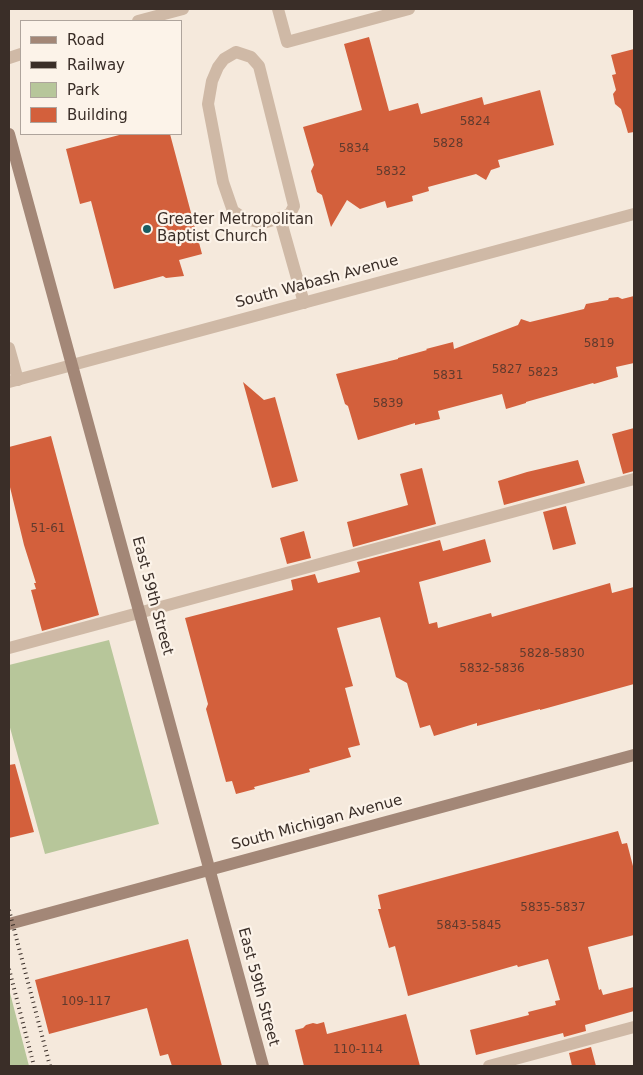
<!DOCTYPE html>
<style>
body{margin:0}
#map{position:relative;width:643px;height:1075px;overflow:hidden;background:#f5e9dc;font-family:"DejaVu Sans",sans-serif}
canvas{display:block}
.frame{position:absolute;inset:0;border:10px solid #3a2e28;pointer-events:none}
.legend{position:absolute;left:20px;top:20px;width:162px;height:115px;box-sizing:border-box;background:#fcf3e9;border:1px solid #aea49c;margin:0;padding:6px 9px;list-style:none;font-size:15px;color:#3a2e28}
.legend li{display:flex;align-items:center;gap:10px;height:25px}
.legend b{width:25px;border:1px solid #aea49c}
</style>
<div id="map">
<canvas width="643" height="1075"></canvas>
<div class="frame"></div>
<ul class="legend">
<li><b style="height:6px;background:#a38777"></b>Road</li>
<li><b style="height:6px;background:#3a2e28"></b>Railway</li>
<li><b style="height:14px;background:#b7c69a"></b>Park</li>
<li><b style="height:14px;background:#d3603c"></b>Building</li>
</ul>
</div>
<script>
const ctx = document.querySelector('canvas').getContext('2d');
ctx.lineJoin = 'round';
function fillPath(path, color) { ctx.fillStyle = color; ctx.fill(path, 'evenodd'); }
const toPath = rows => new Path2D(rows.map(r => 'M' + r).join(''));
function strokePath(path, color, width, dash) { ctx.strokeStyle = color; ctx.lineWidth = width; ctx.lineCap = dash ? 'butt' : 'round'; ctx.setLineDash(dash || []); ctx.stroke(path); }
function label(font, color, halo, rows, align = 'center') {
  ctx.font = font + ' "DejaVu Sans",sans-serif'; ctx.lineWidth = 4.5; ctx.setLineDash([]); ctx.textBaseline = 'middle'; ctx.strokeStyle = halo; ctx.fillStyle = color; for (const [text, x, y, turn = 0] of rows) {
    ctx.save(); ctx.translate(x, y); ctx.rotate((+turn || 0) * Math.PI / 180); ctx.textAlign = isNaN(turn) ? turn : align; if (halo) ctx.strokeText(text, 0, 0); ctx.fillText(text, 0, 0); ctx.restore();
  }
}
fillPath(toPath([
 [109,640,159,824,45,854,9,724,9,665],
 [9,989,29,1066,9,1066]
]), '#b7c69a');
fillPath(toPath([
 [369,37,389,111,418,103,421,114,482,97,484,105,540,90,554,145,498,160,500,167,491,170,486,180,476,174,428,187,429,191,412,196,413,201,387,208,385,201,360,209,347,200,331,227,322,195,317,192,311,171,314,165,303,127,362,110,344,44],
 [634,49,634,132,628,133,621,109,615,104,613,94,616,90,612,75,616,74,611,55],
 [123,134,170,134,202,254,179,260,184,276,166,278,163,276,114,289,91,201,80,204,66,149],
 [634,296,634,363,616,367,618,377,594,384,593,383,526,402,526,403,506,409,502,394,438,411,440,419,415,425,415,423,358,440,348,406,345,404,336,374,398,359,398,358,427,350,426,349,453,342,454,349,518,325,521,319,530,322,584,309,586,304,608,300,609,298,618,297,622,299],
 [243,382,264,400,275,397,298,481,272,488],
 [634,428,634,471,623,474,612,434],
 [51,436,99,615,42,631,31,590,36,589,34,583,36,583,24,545,9,483,9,447],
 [578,460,585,483,504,505,498,481,527,472],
 [422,468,436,524,353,547,347,522,408,505,400,474],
 [566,506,576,544,553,550,543,512],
 [304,531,311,558,287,564,280,538],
 [485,539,491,562,419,582,429,624,437,622,438,628,491,613,492,617,610,583,612,593,634,587,634,684,540,710,540,709,477,726,477,723,434,736,430,725,420,728,407,683,396,677,380,617,337,628,353,686,345,688,360,745,348,748,351,757,309,769,310,772,254,787,255,789,236,794,232,781,226,782,206,709,208,704,185,618,293,590,291,580,315,574,318,583,360,572,357,562,440,540,443,551],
 [15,764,34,832,9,838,9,765],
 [618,831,622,844,627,843,634,870,634,935,588,947,599,990,601,989,603,995,634,987,634,1011,585,1025,586,1031,564,1037,563,1033,476,1055,470,1030,529,1015,528,1012,556,1005,555,1001,560,1000,548,959,518,967,517,965,408,996,395,946,389,948,378,909,381,909,378,895],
 [188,939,222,1066,172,1066,168,1054,160,1056,147,1008,49,1034,35,980],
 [406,1014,420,1066,304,1066,295,1030,303,1028,306,1025,313,1023,317,1024,324,1022,327,1034],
 [591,1047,596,1066,572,1066,569,1053]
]), '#d3603c');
strokePath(toPath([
 [278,9,287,42,409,9],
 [138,21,183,9],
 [236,52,251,57,259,66,294,206,290,214,280,218,263,223,245,219,233,211,223,182,208,104,212,81,218,67,224,59,236,52],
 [9,58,21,54],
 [280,218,304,303],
 [9,348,18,380],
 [9,648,634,479],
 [489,1066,634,1027]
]), '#cfb9a6', 12);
strokePath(toPath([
 [9,382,634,214]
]), '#cfb9a6', 12);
strokePath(toPath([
 [9,134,263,1066],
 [9,924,634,755]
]), '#a38777', 12);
strokePath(toPath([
 [9,910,50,1066],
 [9,969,34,1066]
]), '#3a2e28', 4, [1, 4]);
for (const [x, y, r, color] of [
 [147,229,5,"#185c61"]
]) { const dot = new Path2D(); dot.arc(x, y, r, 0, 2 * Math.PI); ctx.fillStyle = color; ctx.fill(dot); strokePath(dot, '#fcf3e9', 2); }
label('12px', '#603a2d', null, [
 ["5824",475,122],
 ["5828",448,144],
 ["5834",354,149],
 ["5832",391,172],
 ["5819",599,344],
 ["5827",507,370],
 ["5823",543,373],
 ["5831",448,376],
 ["5839",388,404],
 ["51-61",48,529],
 ["5828-5830",552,654],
 ["5832-5836",492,669],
 ["5835-5837",553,908],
 ["5843-5845",469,926],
 ["109-117",86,1002],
 ["110-114",358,1050]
]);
label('15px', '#3a2e28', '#fcf3e9', [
 ["Greater Metropolitan",157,220],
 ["Baptist Church",157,237]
], 'left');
label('15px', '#3a2e28', '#fcf3e9', [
 ["South Wabash Avenue",317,282,-15],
 ["East 59th Street",152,596,75],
 ["South Michigan Avenue",317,823,-15],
 ["East 59th Street",258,987,75]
]);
</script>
